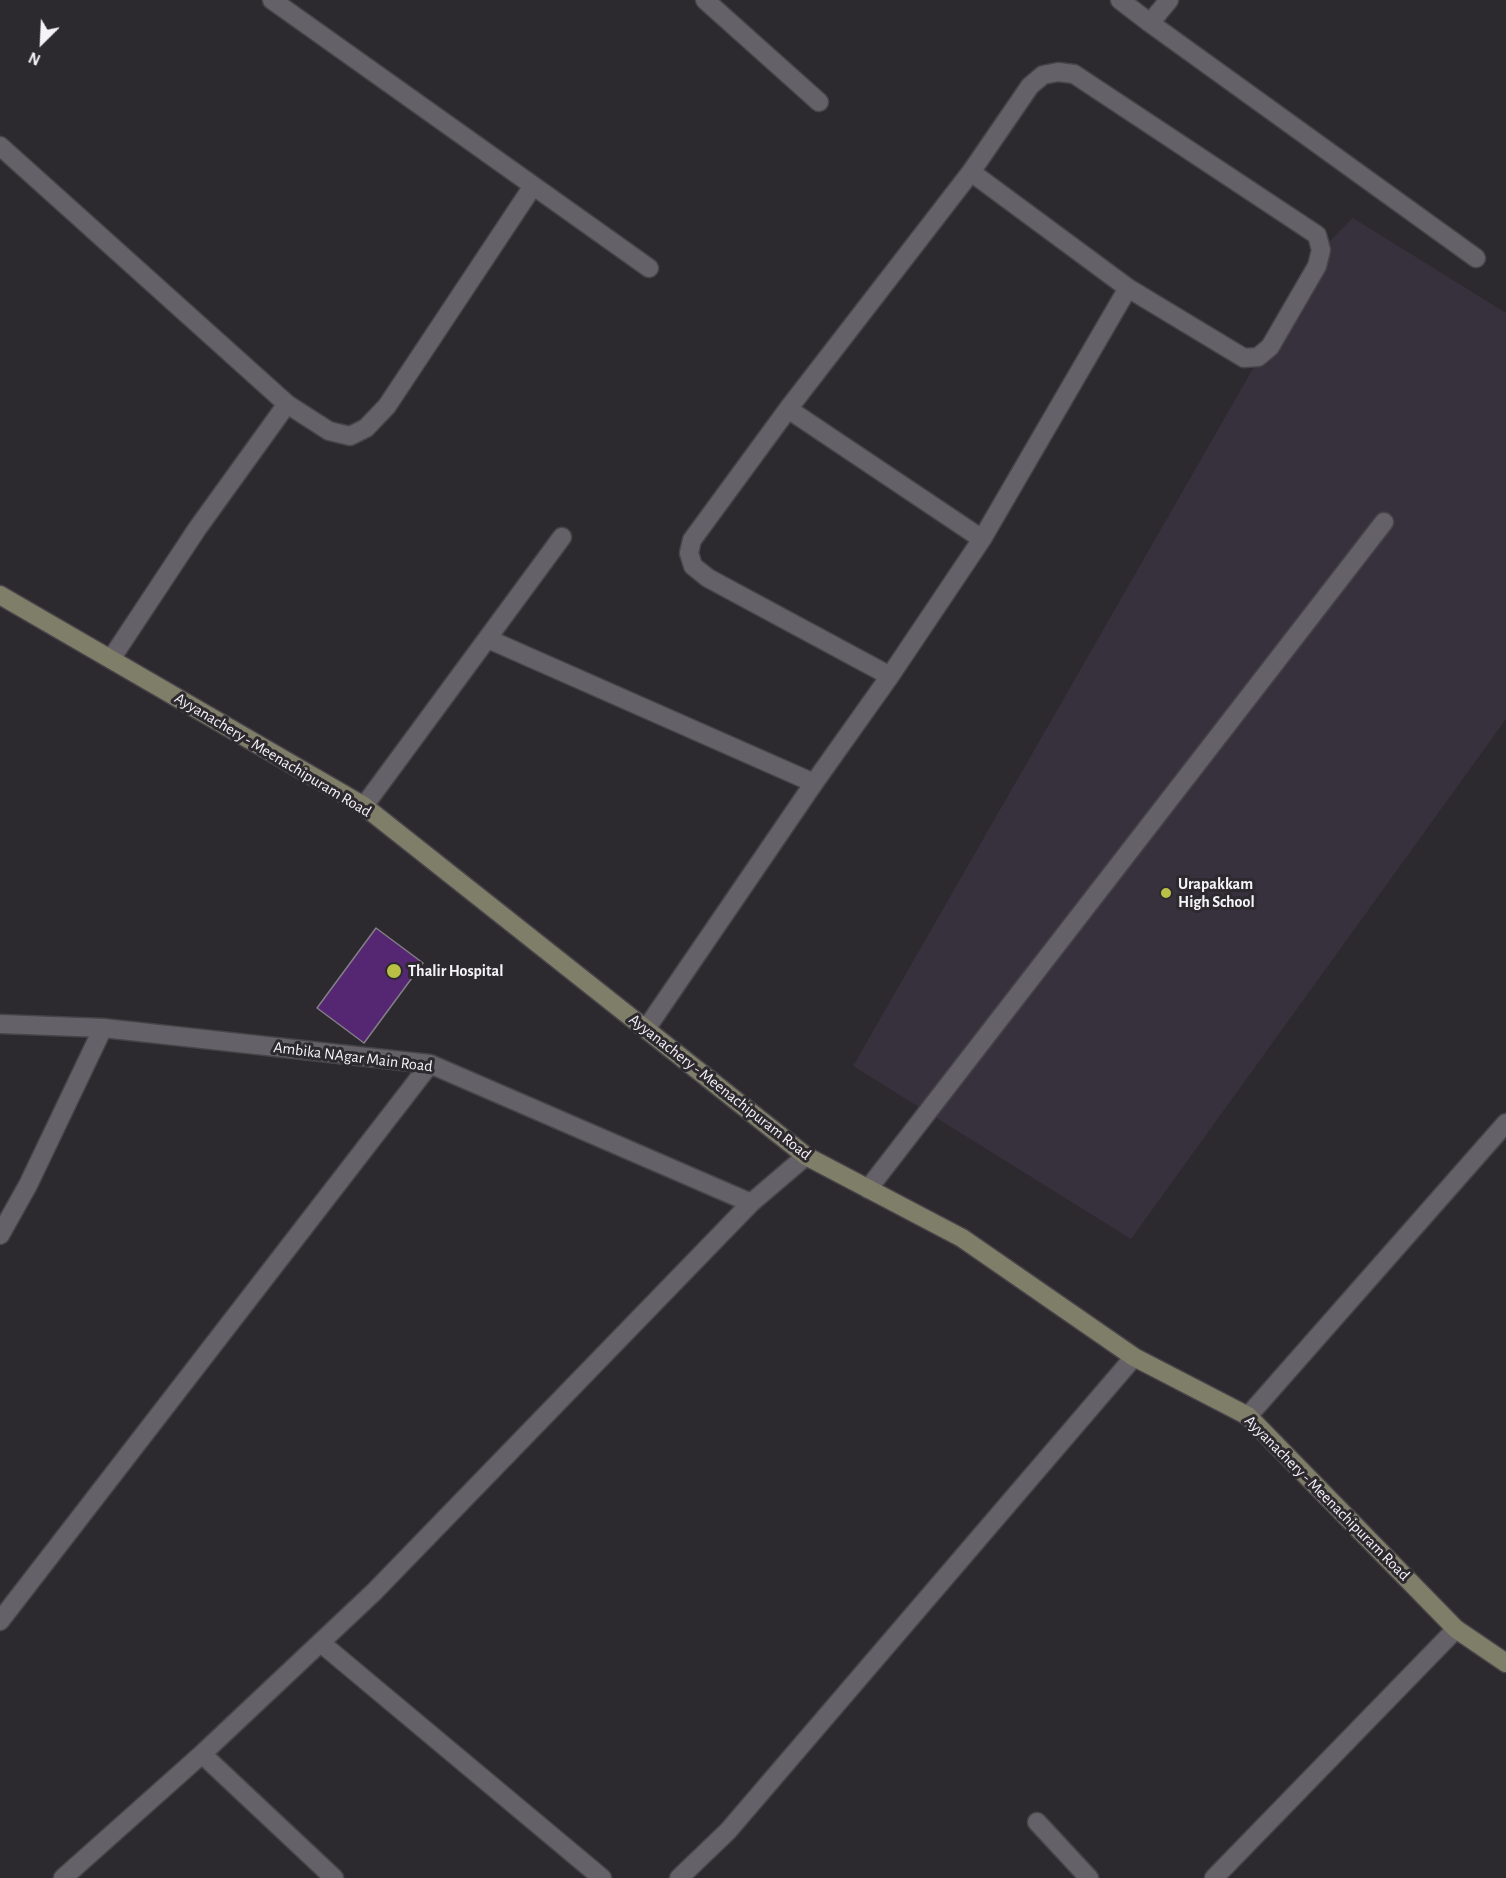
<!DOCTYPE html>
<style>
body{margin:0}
#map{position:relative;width:1506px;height:1878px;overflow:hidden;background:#2c292f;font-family:"Alegreya Sans",sans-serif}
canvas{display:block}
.north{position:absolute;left:12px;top:12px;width:60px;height:60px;-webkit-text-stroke:4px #2c292f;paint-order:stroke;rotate:204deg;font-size:16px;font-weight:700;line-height:24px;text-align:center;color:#f5f3f7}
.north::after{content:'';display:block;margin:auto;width:21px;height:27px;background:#f5f3f7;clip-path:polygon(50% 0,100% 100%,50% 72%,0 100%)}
</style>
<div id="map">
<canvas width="1506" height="1878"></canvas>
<div class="north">N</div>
</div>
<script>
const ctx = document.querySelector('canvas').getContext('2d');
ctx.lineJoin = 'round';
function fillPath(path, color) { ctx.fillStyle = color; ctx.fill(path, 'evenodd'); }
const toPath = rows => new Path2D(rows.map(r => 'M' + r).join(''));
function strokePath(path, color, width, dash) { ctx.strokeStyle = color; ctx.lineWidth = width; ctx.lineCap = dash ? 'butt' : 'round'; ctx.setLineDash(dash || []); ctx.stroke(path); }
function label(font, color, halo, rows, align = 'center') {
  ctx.font = font + ' "Alegreya Sans",sans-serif'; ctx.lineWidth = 6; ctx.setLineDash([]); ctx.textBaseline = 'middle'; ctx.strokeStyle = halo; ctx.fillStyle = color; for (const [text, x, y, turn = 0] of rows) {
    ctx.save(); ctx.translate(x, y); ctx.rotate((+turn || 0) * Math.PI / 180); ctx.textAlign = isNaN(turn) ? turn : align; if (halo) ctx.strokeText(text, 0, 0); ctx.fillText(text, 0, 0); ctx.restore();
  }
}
fillPath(toPath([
 [1353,218,1506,313,1506,719,1131,1239,853,1066,1321,250]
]), '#37313d');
const building = toPath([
 [376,928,423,963,364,1043,317,1008,376,928]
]);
fillPath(building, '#552773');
strokePath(building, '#837f86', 1.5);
const lane = toPath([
 [868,1189,1384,522],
 [0,1235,28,1185,103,1028]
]);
const street = toPath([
 [272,0,649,268],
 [705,0,819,102],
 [1120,0,1150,23,1169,0],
 [1150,23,1476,258],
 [0,146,287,404,329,431,350,436,366,428,387,406,533,186],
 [788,409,982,539],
 [488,639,814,783],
 [111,659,197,529,287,404],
 [890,676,708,578,693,566,689,553,692,540,788,409,971,172,1030,86,1043,75,1058,72,1074,74,1317,235,1321,250,1317,266,1270,347,1258,357,1244,358,1128,288,971,172],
 [364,806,562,537],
 [0,1024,103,1028,430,1064,751,1203,806,1156],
 [646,1029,814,783,890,676,982,539,1128,288],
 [1248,1416,1506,1123],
 [0,1621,430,1064],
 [321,1643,602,1878],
 [202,1754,334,1878],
 [1037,1822,1089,1878],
 [63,1878,202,1754,374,1592,751,1203],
 [679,1878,728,1831,1134,1357],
 [1214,1878,1456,1629]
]);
const secondary = toPath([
 [0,595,364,806,806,1156,962,1238,1134,1357,1248,1416,1456,1629,1506,1663]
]);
strokePath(lane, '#464448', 21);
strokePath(street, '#464448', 21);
strokePath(secondary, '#464448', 21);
strokePath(lane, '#656168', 18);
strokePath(street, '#656168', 18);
strokePath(secondary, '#7e7e69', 18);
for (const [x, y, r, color] of [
 [1166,893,6,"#b9c046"],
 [394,971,8,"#b9c046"]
]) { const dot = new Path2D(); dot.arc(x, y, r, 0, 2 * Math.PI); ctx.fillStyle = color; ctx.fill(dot); strokePath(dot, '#2c292f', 2); }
label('16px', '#f5f3f7', '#2c292f', [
 ["Ayyanachery - Meenachipuram Road",273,755,31],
 ["Ambika NAgar Main Road",353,1057,7],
 ["Ayyanachery - Meenachipuram Road",720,1087,38],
 ["Ayyanachery - Meenachipuram Road",1327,1498,45]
]);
label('bold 16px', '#f5f3f7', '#2c292f', [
 ["Urapakkam",1178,884],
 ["High School",1178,902],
 ["Thalir Hospital",408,971]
], 'left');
</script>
